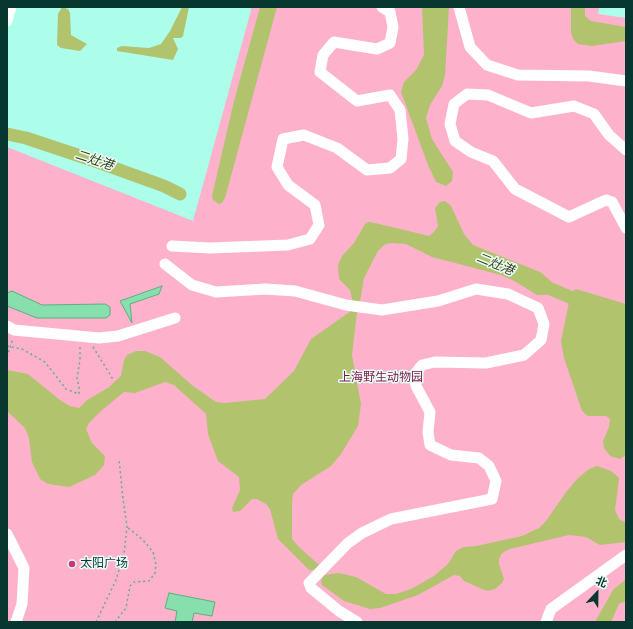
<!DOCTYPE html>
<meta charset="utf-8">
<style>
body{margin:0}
#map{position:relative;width:633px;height:629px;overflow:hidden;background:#adfdeb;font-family:Jost,"Noto Sans SC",sans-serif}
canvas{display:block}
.frame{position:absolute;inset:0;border:8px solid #07372f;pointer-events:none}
.north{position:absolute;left:577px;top:573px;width:40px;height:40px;-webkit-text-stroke:3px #eafcf7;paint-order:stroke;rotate:22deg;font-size:11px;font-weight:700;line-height:16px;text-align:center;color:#07372f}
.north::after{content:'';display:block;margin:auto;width:14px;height:18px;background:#07372f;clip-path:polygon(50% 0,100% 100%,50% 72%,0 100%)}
</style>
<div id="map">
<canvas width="633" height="629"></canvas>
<div class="frame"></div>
<div class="north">北</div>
</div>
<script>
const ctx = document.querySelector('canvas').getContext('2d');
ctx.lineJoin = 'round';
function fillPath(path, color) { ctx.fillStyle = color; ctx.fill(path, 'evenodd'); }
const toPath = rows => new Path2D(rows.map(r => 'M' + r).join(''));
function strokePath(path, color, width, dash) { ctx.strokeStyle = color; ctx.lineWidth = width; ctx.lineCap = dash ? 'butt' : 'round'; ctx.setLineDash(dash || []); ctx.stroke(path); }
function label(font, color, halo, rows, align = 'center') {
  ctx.font = font + ' Jost,"Noto Sans SC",sans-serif'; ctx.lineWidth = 3; ctx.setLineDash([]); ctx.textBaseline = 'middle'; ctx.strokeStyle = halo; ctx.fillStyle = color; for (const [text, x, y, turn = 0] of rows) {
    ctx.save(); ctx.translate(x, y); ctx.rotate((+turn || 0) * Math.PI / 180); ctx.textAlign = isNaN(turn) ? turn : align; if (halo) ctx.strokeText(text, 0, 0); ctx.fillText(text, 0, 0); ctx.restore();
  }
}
fillPath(toPath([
 [252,7,599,7,598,14,626,18,626,618,624,622,7,622,7,147,193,221]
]), '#feb1ca');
fillPath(toPath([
 [62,7,68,9,70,13,71,35,87,44,80,51,61,48,57,45,58,14],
 [182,7,189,7,183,36,181,38,173,38,178,49,173,60,117,51,117,48,122,46,149,48,161,44,170,31],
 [260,7,277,7,225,198,222,203,219,204,213,200,212,196,234,101],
 [422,7,449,7,445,75,442,86,430,105,426,118,432,139,453,172,452,181,446,186,436,182,428,165,401,92,404,82,416,70,424,55],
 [571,7,585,7,585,16,591,21,626,27,626,41,592,46,578,44,573,39,571,32],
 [445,201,451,206,464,234,473,245,540,272,552,282,555,288,554,290,545,295,537,295,516,282,501,275,432,257,406,244,390,243,384,245,378,251,364,278,360,302,353,303,350,290,339,279,338,265,342,256,354,243,365,224,368,222,375,223,429,236,434,232,438,226,435,208,440,202],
 [576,289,626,304,626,455,620,459,610,456,604,448,603,441,609,427,610,419,606,416,588,416,582,411,564,358,561,341,570,297,572,292],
 [351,311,357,312,352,355,361,404,358,426,341,454,331,466,301,485,293,494,292,503,292,539,299,547,319,565,316,570,309,570,278,539,270,509,266,504,257,499,252,499,240,511,233,512,232,508,240,490,239,477,218,461,208,434,206,414,174,385,165,382,135,393,124,392,102,410,89,423,86,429,92,443,105,456,104,465,95,475,69,487,48,484,40,479,32,462,29,438,25,428,7,411,7,370,28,374,60,400,70,406,79,408,87,400,108,388,121,376,124,360,127,355,136,351,145,351,160,357,193,386,216,402,225,403,265,399,294,371,311,339],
 [597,466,611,471,619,478,615,510,619,519,626,523,626,542,600,545,586,537,569,535,510,549,502,553,499,559,499,564,504,579,502,583,495,589,488,591,482,589,464,581,460,576,454,575,418,595,380,608,370,609,344,601,322,585,321,581,324,575,339,573,356,577,386,594,396,594,411,589,434,576,448,564,456,551,463,547,476,546,522,536,539,528,546,521,567,491,577,479,589,469],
 [626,579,626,601,619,604,611,622,595,622,613,590]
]), '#b2c36e');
strokePath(toPath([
 [7,134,26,138,92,160,164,186,180,194],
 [537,283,586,304]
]), '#b2c36e', 13);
const building = toPath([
 [162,286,159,294,130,304,132,323,120,301,162,286],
 [12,291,42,305,105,304,110,307,110,315,106,318,37,318,7,306,7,293,12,291],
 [169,593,215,602,212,616,194,613,192,622,175,622,177,611,165,608,169,593]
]);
fillPath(building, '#86dfad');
strokePath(building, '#5eae83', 1);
strokePath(toPath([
 [7,346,22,349,45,362,66,389,79,394,79,387,77,378,80,360,80,345],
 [93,347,114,381],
 [7,357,13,338],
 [96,622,116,580,124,553,127,527,123,499,119,459],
 [115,622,126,608,130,586,134,582,149,581,155,573,156,564,153,552,143,540,127,527]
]), '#66a89a', 1.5, [2, 3]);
strokePath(toPath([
 [459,7,470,47,487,65,518,75,589,76,626,81],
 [7,21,11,7],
 [626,150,609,135,594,114,574,106,531,113,488,95,467,94,454,104,450,124,455,141,471,152,493,161,515,189,569,217,606,200,612,202,626,228],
 [172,246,210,248,288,245,310,239,319,225,315,205,288,185,277,167,283,139,304,135,337,148,367,170,390,168,401,159,403,139,400,110,390,95,357,101,320,72,323,55,334,42,377,49,390,43,393,27,390,12,382,7],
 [165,264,192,285,216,292,265,289,295,291,346,305,382,310,438,301,476,289,508,294,538,308,544,324,541,340,524,355,486,363,435,362,422,365,414,375,416,386,430,412,428,432,430,445,451,455,479,458,489,466,496,481,492,499,391,519,362,533,348,543,309,583,311,588,339,611,357,622],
 [7,326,14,330,99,338,118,336,175,318],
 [7,534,24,568,22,604,16,622],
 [546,622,551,609,626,555]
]), '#fff', 11);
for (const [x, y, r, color] of [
 [72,564,4,"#c23974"]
]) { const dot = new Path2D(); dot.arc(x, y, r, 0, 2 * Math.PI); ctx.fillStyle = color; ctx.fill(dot); strokePath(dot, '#eafcf7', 1.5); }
label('12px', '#7d1646', '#eafcf7', [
 ["上海野生动物园",381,378]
]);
label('12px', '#07372f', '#eafcf7', [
 ["太阳广场",80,564]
], 'left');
label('italic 13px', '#373e1a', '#eafcf7', [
 ["二灶港",94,161,18],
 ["二灶港",495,265,22]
]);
</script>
